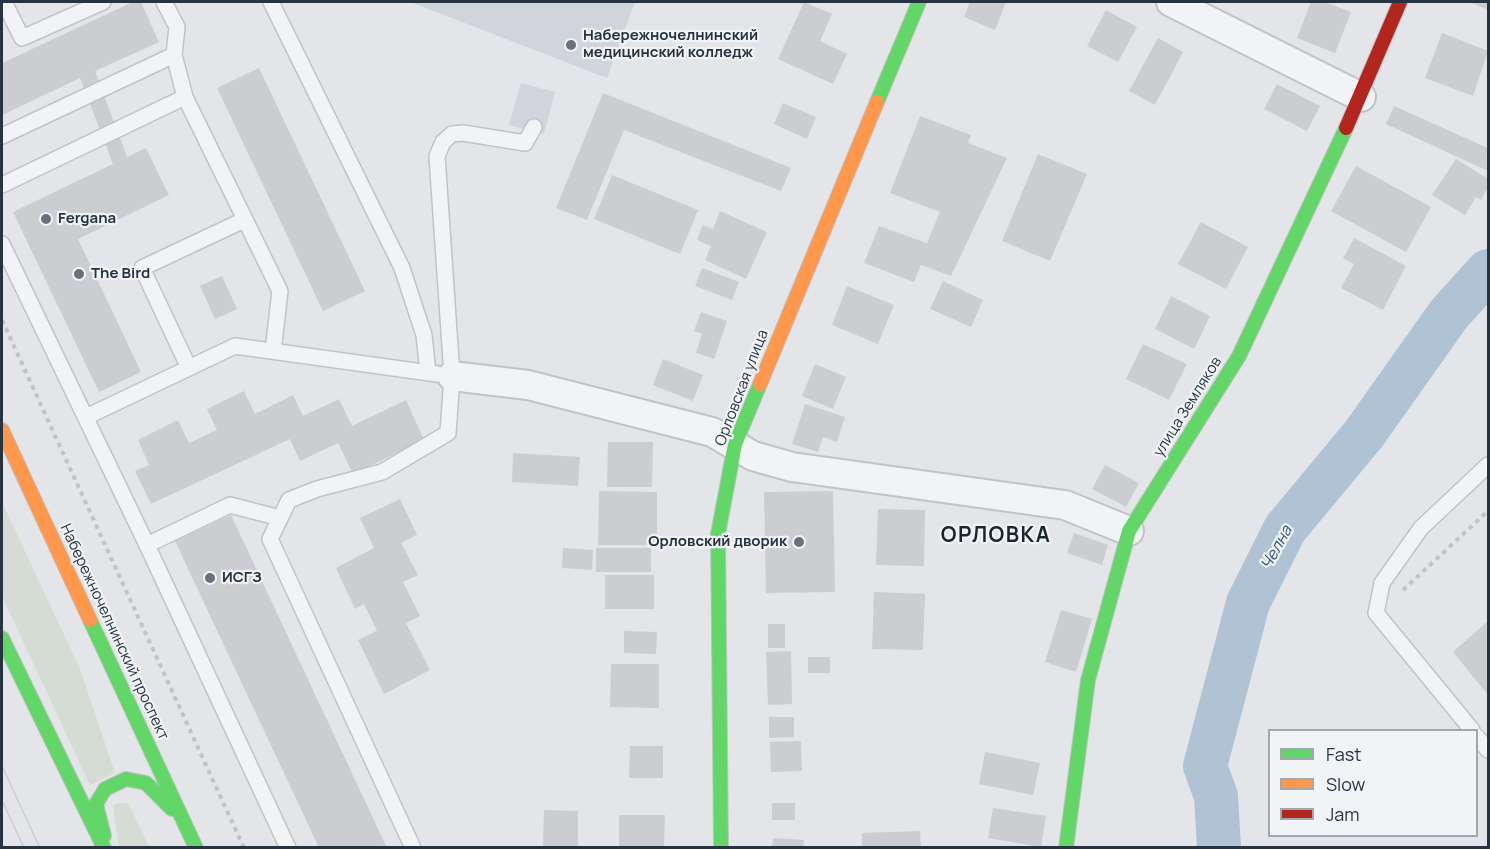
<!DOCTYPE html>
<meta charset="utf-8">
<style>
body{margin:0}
#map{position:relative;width:1490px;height:849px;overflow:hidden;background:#e3e5e8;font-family:Manrope,sans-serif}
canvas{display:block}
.frame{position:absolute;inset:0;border:3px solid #283342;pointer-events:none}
.legend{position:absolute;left:1268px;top:729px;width:210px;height:108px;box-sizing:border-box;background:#f1f4f7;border:2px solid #a1a7af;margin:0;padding:8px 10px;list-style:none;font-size:18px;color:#283342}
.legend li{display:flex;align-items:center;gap:12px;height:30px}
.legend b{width:30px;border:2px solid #a1a7af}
</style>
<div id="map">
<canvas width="1490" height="849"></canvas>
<div class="frame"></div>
<ul class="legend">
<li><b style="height:8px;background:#63d668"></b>Fast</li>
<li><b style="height:8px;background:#ff974d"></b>Slow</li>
<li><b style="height:8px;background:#b3261e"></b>Jam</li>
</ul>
</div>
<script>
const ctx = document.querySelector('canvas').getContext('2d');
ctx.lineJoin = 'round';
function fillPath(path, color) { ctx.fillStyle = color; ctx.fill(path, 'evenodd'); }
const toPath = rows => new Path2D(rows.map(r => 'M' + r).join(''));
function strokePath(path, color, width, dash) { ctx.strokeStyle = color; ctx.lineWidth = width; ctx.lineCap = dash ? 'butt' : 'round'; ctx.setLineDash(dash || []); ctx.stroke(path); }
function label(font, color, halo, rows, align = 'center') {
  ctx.font = font + ' Manrope,sans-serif'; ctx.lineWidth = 4.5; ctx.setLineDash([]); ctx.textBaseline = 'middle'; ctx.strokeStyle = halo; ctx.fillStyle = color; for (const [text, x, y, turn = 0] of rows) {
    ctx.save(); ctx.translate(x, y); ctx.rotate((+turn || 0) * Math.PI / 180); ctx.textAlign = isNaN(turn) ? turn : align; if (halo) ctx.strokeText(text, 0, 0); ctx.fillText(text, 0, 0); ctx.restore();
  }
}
fillPath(toPath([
 [410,2,635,2,607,78],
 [521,83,555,92,544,134,509,125]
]), '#d1d5db');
fillPath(toPath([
 [2,502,80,669,115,773,90,785,2,596],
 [119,803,127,803,131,809,149,847,119,847,113,805]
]), '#d4dcd3');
strokePath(toPath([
 [1219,848,1216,796,1205,766,1248,603,1285,529,1364,434,1449,314,1488,271]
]), '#b0c3d4', 44);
fillPath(toPath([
 [133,2,141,2,159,42,95,71,127,157,146,148,169,195,78,239,141,372,99,392,13,212,113,164,80,78,2,115,2,63],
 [804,2,832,14,820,41,847,54,833,84,778,59],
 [970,2,1006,2,995,30,964,17],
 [1311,2,1325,2,1351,12,1335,53,1297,38],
 [1470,2,1488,2,1488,10],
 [1106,10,1137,27,1118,62,1087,46],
 [1442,33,1488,51,1473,96,1425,78],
 [1158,38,1183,52,1155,105,1129,91],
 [259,68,365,291,323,311,217,88],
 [1277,84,1320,106,1307,131,1264,109],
 [603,93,791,168,781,191,624,130,587,220,556,208],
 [783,103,816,117,807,139,774,124],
 [1394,106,1488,148,1488,171,1386,124],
 [920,116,971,135,968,143,1007,158,951,276,921,265,914,282,864,263,879,226,927,243,940,212,890,193],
 [1038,154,1087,174,1050,261,1002,241],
 [1456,159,1488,179,1488,187,1481,200,1476,197,1465,215,1432,195],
 [1356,166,1431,207,1406,252,1331,211],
 [612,175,698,210,680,254,594,219],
 [720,211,767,232,746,279,705,260,711,246,697,240,703,225,713,229],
 [1201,222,1248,247,1226,289,1178,264],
 [1354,238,1406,266,1383,310,1341,288,1354,264,1343,258],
 [702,268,739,282,732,300,695,286],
 [222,276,237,309,215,319,200,286],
 [943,281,983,300,971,327,930,309],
 [847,286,894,305,878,344,832,325],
 [1171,296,1210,316,1194,349,1155,329],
 [701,312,727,321,714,359,696,353,702,334,694,331],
 [1143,344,1187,364,1169,400,1126,379],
 [663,359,703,375,693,401,653,385],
 [815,364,846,377,833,409,802,396],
 [244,391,255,414,293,395,303,416,339,399,352,426,406,400,424,440,353,474,338,443,300,461,290,439,151,504,135,471,149,465,138,440,178,420,189,443,217,430,207,409],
 [805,404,845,417,837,442,823,437,818,452,792,444],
 [608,442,653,442,652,487,607,487],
 [513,453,580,457,578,486,512,482],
 [1105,465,1139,483,1126,507,1092,489],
 [599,491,657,492,657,545,598,545],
 [833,491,835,592,766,593,764,492],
 [400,499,417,535,401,543,418,575,403,582,420,616,406,623,430,670,384,694,358,640,377,631,364,604,355,609,336,568,374,548,360,518],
 [878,509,925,510,924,566,876,565],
 [231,515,387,848,319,848,314,837,175,541],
 [1074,533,1108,545,1102,565,1067,553],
 [563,548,593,550,592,570,562,568],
 [596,548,651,548,651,572,596,572],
 [605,575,654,575,654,609,605,609],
 [874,592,925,594,923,650,872,649],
 [1061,610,1092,619,1076,672,1045,662],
 [1488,621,1488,695,1453,652],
 [768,624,785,624,785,648,768,648],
 [624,631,657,632,656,654,624,653],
 [791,651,792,704,768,705,766,652],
 [808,657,830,657,830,673,808,673],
 [611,664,659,664,659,708,610,707],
 [769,717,794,717,794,737,769,738],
 [801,741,802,771,771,772,770,742],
 [630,746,663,746,663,778,629,778],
 [985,752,1040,763,1033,795,979,784],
 [772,803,795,803,795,820,772,820],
 [993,808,1046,816,1041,847,988,838],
 [544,810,578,811,578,848,543,848],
 [619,815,665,815,664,848,619,848],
 [920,831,921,848,862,848,862,833],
 [773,838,804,840,803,848,772,848]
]), '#cbcdd0');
const lane = toPath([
 [4,2,22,38,103,2],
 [164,2,177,27,174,55,185,97,280,291,273,351],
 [271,2,402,268,424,335,428,373],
 [2,136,174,55],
 [2,185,185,97],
 [2,244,147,545,288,848],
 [189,368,142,268,244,220],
 [86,417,235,346,437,374],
 [147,545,230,505,280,518],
 [1472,730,1376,613,1382,583,1421,528,1488,465],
 [1476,736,1488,750],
 [413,848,270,539,289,500,317,489,382,472,448,433,452,376,437,156,443,142,452,134,463,133,525,143,534,127]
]);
const street = toPath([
 [1171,2,1361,97],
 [452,376,528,385,712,432,753,456,792,467,1065,505,1129,531]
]);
const fast = toPath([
 [877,102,919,2],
 [90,620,196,848],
 [2,638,104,848],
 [104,836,96,804,105,789,126,779,146,783,172,809],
 [721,848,718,534,735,444,760,384],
 [1066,848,1088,680,1129,531,1239,356,1346,128]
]);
const slow = toPath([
 [760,384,877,102],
 [2,430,90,620]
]);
const jam = toPath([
 [1346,128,1400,2]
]);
strokePath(lane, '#c1c3c6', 18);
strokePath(street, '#c1c3c6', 32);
strokePath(fast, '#c1c3c6', 16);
strokePath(slow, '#c1c3c6', 16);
strokePath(jam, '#c1c3c6', 16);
strokePath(toPath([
 [2,320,244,848],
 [1403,590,1488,511]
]), '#c1c3c8', 4, [4.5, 4.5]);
strokePath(lane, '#f2f3f5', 15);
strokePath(street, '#f2f3f5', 28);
strokePath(fast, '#63d668', 14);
strokePath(slow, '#ff974d', 14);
strokePath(jam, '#b3261e', 14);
strokePath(toPath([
 [2,766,40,848],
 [2,800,24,848]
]), '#cbcdd0', 1.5);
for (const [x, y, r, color] of [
 [571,45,6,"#69717c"],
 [46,219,6,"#69717c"],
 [79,274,6,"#69717c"],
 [799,542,6,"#69717c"],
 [210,578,6,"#69717c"]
]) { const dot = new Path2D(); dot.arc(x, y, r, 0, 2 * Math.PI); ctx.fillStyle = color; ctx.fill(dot); strokePath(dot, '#f1f4f7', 2); }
label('bold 15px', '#283342', '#f1f4f7', [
 ["Набережночелнинский",583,36],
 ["медицинский колледж",583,53],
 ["Fergana",58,219],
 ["The Bird",91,274],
 ["Орловский дворик",787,542,"right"],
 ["ИСГЗ",222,578]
], 'left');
label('15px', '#283342', '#f1f4f7', [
 ["Орловская улица",742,388,-69],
 ["улица Земляков",1188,407,-58],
 ["Набережночелнинский проспект",114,632,65]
]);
label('italic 16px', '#315478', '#f1f4f7', [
 ["Челна",1277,548,-61]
]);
ctx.letterSpacing = '1.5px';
label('bold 21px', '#1b2433', '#f1f4f7', [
 ["ОРЛОВКА",996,536]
]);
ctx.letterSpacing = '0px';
</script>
